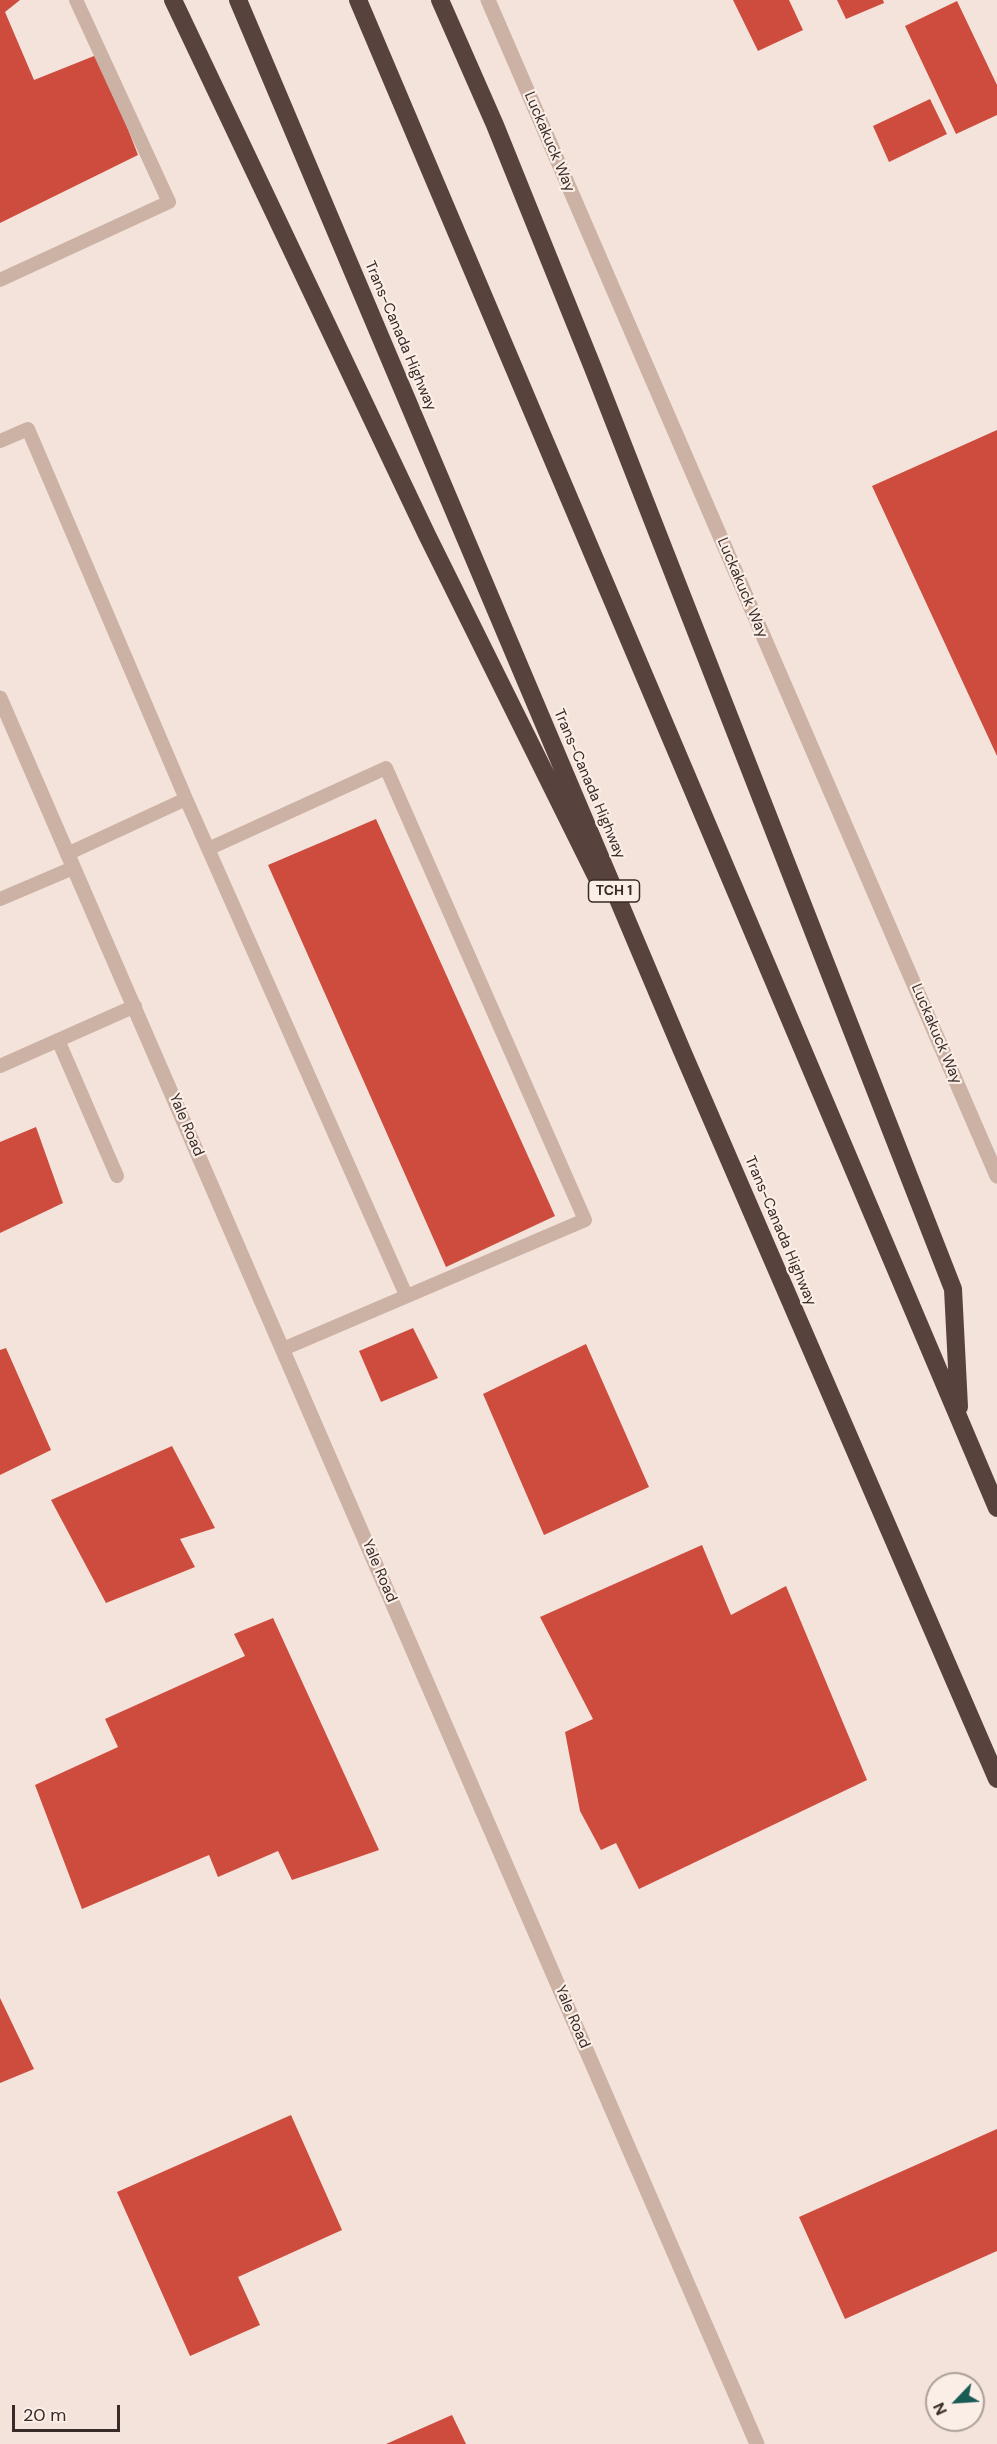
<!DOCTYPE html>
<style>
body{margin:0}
#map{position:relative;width:997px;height:2444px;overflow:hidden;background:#f3e3da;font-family:"DM Sans",sans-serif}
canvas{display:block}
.north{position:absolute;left:925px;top:2372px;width:60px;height:60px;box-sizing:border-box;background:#faeee6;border:2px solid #aca09a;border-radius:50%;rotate:245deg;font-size:16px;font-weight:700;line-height:24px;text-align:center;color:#372a27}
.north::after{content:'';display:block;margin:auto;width:21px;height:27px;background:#1a5b56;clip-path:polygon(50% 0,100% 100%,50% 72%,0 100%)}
.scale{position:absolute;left:12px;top:2405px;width:108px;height:27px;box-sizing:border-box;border:3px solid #372a27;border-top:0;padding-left:8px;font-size:18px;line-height:21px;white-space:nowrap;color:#372a27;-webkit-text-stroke:4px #faeee6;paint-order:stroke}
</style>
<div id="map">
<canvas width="997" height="2444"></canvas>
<div class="north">N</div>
<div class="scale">20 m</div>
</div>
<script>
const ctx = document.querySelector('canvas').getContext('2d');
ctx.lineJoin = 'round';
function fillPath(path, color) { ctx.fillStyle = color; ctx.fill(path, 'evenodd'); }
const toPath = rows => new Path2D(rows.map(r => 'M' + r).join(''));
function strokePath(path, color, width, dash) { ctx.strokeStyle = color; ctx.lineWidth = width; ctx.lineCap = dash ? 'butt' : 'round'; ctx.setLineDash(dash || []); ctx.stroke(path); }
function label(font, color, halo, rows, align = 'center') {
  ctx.font = font + ' "DM Sans",sans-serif'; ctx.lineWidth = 4.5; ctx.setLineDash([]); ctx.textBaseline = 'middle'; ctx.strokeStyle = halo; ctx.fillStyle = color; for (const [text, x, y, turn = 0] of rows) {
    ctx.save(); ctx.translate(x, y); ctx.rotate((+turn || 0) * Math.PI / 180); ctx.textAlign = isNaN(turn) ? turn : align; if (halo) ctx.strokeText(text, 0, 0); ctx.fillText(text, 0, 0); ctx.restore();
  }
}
fillPath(toPath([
 [0,0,20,0,5,12,34,80,99,54,138,155,0,223],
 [733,0,789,0,803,30,758,51],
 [837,0,883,0,884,3,846,19],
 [957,1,997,85,997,115,956,134,905,26],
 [930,99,947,134,889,162,873,126],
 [997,430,997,756,872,486],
 [376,819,555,1216,446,1267,268,865],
 [36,1127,63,1203,0,1233,0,1142],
 [413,1328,438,1378,381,1402,359,1351],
 [586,1344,649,1487,544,1535,483,1394],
 [6,1348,51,1450,0,1475,0,1350],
 [172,1446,215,1528,180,1539,195,1567,106,1603,51,1500],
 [702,1545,731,1615,786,1586,867,1780,639,1889,616,1843,601,1850,580,1811,565,1732,593,1719,540,1617],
 [273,1618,379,1850,292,1880,278,1851,218,1877,209,1855,82,1909,35,1785,118,1747,105,1719,245,1656,234,1634],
 [0,1998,34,2069,0,2083],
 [291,2115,342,2230,238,2277,260,2325,190,2356,117,2192],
 [997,2129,997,2251,845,2319,799,2217],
 [452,2415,466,2444,386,2444]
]), '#cd4c3e');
strokePath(toPath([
 [0,280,169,202,76,0],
 [0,441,28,429,186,799],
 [208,849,386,768,585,1220,283,1349],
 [67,854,186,799,406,1295],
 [0,899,73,868],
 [58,1040,117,1176],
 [0,1066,135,1006]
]), '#ccb1a5', 14);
strokePath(toPath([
 [488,0,997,1176],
 [0,698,757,2444]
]), '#ccb1a5', 15);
strokePath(toPath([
 [173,0,427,535,599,882],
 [238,0,683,1053,997,1779],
 [358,0,997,1508],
 [440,0,495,125,593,368,953,1289,959,1407]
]), '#58423d', 18);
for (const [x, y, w] of [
 [614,891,51]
]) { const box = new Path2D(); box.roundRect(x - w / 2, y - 11, w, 22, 4.5); ctx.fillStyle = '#faeee6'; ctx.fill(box); strokePath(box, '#372a27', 1.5); }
label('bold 14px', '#372a27', null, [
 ["TCH 1",614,891]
]);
label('15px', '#372a27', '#faeee6', [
 ["Luckakuck Way",549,142,67],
 ["Trans-Canada Highway",400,336,67],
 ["Luckakuck Way",742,588,67],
 ["Trans-Canada Highway",589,784,67],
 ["Luckakuck Way",936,1034,67],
 ["Yale Road",186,1125,67],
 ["Trans-Canada Highway",780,1231,67],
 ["Yale Road",379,1571,67],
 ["Yale Road",572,2017,67]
]);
</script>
